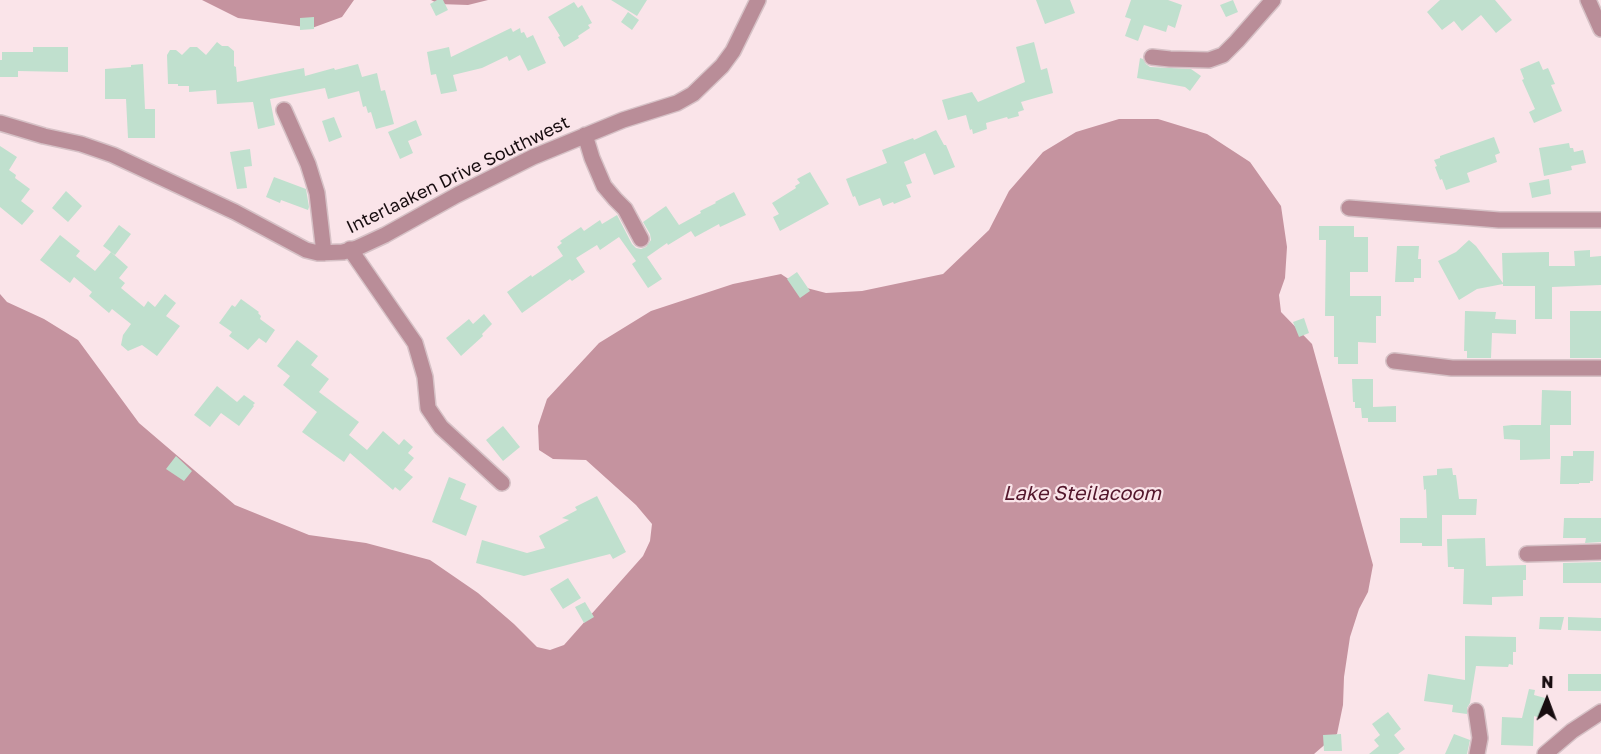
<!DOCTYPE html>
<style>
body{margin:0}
#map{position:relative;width:1601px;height:754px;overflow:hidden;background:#fae4e9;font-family:"Golos Text",sans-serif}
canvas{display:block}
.north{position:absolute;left:1517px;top:670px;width:60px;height:60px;-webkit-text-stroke:4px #fae4e9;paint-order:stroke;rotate:1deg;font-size:16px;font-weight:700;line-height:24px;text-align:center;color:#170c0f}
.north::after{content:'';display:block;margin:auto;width:21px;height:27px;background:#170c0f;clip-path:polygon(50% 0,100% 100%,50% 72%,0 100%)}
</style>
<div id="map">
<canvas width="1601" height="754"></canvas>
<div class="north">N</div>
</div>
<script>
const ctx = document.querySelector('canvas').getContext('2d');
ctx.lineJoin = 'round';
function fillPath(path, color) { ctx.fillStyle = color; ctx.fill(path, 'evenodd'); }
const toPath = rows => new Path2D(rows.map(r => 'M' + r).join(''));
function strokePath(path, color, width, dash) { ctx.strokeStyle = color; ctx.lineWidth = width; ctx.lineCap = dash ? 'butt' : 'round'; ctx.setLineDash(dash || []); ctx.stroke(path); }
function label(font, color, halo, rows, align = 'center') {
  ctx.font = font + ' "Golos Text",sans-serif'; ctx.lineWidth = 4.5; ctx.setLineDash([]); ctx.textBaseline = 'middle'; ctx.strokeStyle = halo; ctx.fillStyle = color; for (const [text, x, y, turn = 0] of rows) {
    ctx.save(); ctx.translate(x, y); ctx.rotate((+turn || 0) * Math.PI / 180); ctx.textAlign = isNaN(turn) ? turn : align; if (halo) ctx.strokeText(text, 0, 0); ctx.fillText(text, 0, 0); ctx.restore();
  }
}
fillPath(toPath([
 [202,0,354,0,342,17,312,28,238,18],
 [431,0,488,0,468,5,439,4],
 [1119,119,1158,119,1207,134,1250,162,1281,206,1287,247,1285,278,1279,295,1281,312,1312,344,1373,565,1368,592,1359,609,1350,637,1344,677,1343,705,1337,734,1314,754,0,754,0,294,7,302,44,319,78,340,139,423,235,505,309,535,366,543,430,560,478,593,514,624,537,647,550,650,564,645,643,556,650,541,652,524,636,505,586,460,553,459,539,450,538,426,547,399,599,343,651,311,733,284,781,274,799,286,826,293,862,291,943,274,989,230,1009,191,1043,152,1076,132]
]), '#c5939f');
fillPath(toPath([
 [437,0,443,0,448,10,436,16,430,4],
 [611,0,647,0,637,16],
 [1036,0,1070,0,1075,13,1045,24],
 [1131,0,1168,0,1182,5,1175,28,1168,25,1166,32,1144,25,1138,41,1125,36,1131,19,1125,17],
 [1233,0,1238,12,1226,17,1220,5],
 [1440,0,1495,0,1512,20,1496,33,1481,15,1462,31,1454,21,1442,30,1427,12],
 [574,2,578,8,582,5,592,23,588,25,590,28,578,36,579,38,564,47,558,37,560,36,548,17],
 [628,12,639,20,632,30,621,22],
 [314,17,314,29,300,30,300,18],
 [511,28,513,32,520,28,521,33,524,32,527,38,533,35,546,63,528,71,520,55,509,61,507,56,482,68,453,75,457,91,441,94,436,74,431,75,427,52,449,47,451,57],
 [217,42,222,46,228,46,234,51,234,66,236,67,237,82,304,68,305,76,334,68,335,70,358,64,362,77,377,73,381,91,385,90,394,124,376,129,371,112,368,113,366,106,363,107,359,91,328,99,325,88,270,99,275,125,258,129,253,102,217,104,216,90,189,92,189,86,178,86,178,84,168,84,167,55,170,50,176,50,182,55,190,47,197,47,206,55],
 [1034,42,1041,70,1047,68,1053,93,1021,102,1024,110,1018,112,1019,116,1008,119,1007,117,986,123,987,129,973,134,972,129,970,130,966,115,948,120,942,100,972,92,978,102,1025,82,1016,47],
 [33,47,68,47,68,72,18,71,18,77,0,77,0,60,2,60,2,52,33,52],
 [1140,58,1143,59,1146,64,1150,67,1191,69,1201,76,1190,91,1185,87,1137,78],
 [1539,61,1543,70,1548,68,1555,84,1551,85,1562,111,1534,123,1529,112,1535,109,1522,80,1524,79,1520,69],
 [143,64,145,109,155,109,155,138,128,138,126,99,105,99,105,69,131,67,131,65],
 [334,117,342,137,329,142,322,121],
 [416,120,422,135,408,141,413,153,400,159,388,132],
 [936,130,944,145,946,145,955,167,934,175,925,153,904,162,912,183,906,185,911,197,894,204,893,202,883,206,880,198,859,206,855,196,853,197,846,179,887,163,882,150,913,138,914,140],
 [1494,137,1500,153,1495,155,1497,162,1467,173,1470,182,1446,190,1442,179,1440,180,1435,167,1437,166,1434,160,1440,158,1440,156],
 [1569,143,1570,148,1573,148,1574,152,1583,150,1586,163,1571,166,1572,170,1544,176,1539,148],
 [0,146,17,157,9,170,16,175,15,178,30,189,21,201,34,211,22,225,0,207],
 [250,149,252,166,244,167,247,188,237,189,230,152],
 [810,172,829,204,780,231,773,217,779,214,772,203,796,188,795,186,800,183,797,179],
 [274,177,306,189,309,207,308,210,281,200,280,203,266,197],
 [1549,179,1551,194,1532,198,1529,183],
 [66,191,82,206,68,222,52,208],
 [734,192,746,215,720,227,719,224,695,237,691,231,668,245,667,243,647,257,662,279,648,288,632,264,636,261,619,237,600,250,597,245,576,258,585,272,572,281,570,279,522,313,507,292,531,275,532,277,563,256,557,247,562,243,560,241,581,227,584,231,600,220,602,224,617,215,632,244,636,248,641,249,646,247,651,240,650,234,643,222,666,206,679,225,701,213,700,211,716,203,715,202],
 [119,225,131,234,115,255,103,246],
 [1319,226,1354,226,1354,237,1368,237,1368,272,1350,272,1350,296,1381,296,1381,316,1376,316,1376,343,1358,342,1358,364,1338,364,1338,357,1334,357,1334,316,1325,316,1326,240,1319,240],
 [60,235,80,251,76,256,95,271,111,252,128,267,119,278,125,283,121,288,144,307,148,301,155,307,165,294,176,303,166,316,180,326,157,356,142,345,128,351,121,345,123,335,131,324,112,309,109,313,89,296,92,292,74,277,70,283,40,260],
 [1469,240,1476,246,1503,283,1502,253,1549,252,1549,266,1575,266,1574,251,1590,250,1590,257,1601,256,1601,285,1552,287,1552,319,1535,319,1535,286,1503,286,1503,284,1477,289,1459,300,1438,261,1456,252],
 [1397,246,1419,246,1418,259,1421,259,1421,278,1414,278,1414,282,1395,282],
 [797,272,810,291,800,298,787,279],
 [241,299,259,312,258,313,261,316,260,319,275,330,266,343,259,338,248,350,229,336,232,332,219,323,232,305,235,307],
 [1465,311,1496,312,1495,319,1516,320,1516,334,1492,333,1491,358,1467,358,1467,351,1464,351],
 [1570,311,1601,311,1601,358,1570,358],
 [484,314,492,324,482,334,483,336,461,356,446,338,469,319,473,324],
 [1304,318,1309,333,1299,337,1293,322],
 [297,340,318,356,311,365,329,379,319,392,359,422,349,435,367,450,383,431,399,445,404,439,413,447,408,453,414,458,404,470,413,477,400,491,395,487,393,490,350,453,344,462,302,432,317,412,283,385,290,376,277,366],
 [1352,379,1373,379,1373,407,1396,406,1396,422,1368,422,1368,418,1362,418,1361,408,1355,408,1355,402,1353,402],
 [217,386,237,402,244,395,255,403,253,405,254,406,239,426,221,413,210,427,194,415],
 [1542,390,1571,391,1571,425,1541,425],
 [1512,425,1550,425,1550,459,1520,460,1520,440,1504,439,1503,426],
 [503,426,520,447,503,461,486,440],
 [1573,451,1594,451,1593,481,1590,481,1590,483,1579,483,1579,484,1560,484,1561,456,1573,456],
 [176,456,192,471,184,481,166,469],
 [1452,468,1453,475,1456,475,1459,499,1477,499,1476,515,1442,515,1442,546,1422,546,1422,543,1400,543,1400,518,1427,518,1426,489,1424,490,1423,476,1437,475,1437,469],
 [449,477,466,484,460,499,477,506,466,536,432,522],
 [597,496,626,552,613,559,610,554,524,576,476,563,482,540,527,553,545,548,539,536,569,520,562,518,577,510,575,507],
 [1564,518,1601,518,1601,542,1585,543,1586,538,1563,538],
 [1485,538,1486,566,1526,565,1526,580,1523,580,1523,596,1492,597,1492,605,1463,604,1464,569,1454,569,1454,567,1448,567,1447,539],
 [1601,562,1601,583,1563,583,1563,563],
 [568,578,581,598,563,609,550,589],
 [585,602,594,617,584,623,575,607],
 [1540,617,1564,617,1561,630,1539,629],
 [1568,617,1601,618,1601,631,1568,630],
 [1465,636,1516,637,1516,652,1513,652,1513,665,1509,664,1508,667,1476,666,1470,703,1467,708,1467,714,1452,712,1453,705,1424,701,1428,674,1465,680],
 [1568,674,1601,674,1601,691,1568,691],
 [1529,689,1535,690,1534,695,1545,698,1541,718,1534,716,1533,746,1501,745,1502,717,1522,718],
 [1388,712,1401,729,1394,735,1405,749,1398,754,1369,754,1379,746,1374,740,1380,735,1372,724],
 [1341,734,1342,751,1324,751,1323,735],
 [1454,734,1470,740,1467,754,1445,754]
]), '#c0e0ce');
const minor = toPath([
 [1588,0,1601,29],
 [1152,57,1170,59,1209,60,1223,55,1237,41,1273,0],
 [284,110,308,164,317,193,324,253],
 [0,123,44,136,81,144,113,155,235,212,306,250,318,253,343,252,357,248,385,235,457,195,533,157,623,120,677,103,693,94,722,66,733,51,758,0],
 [585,135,592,158,604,186,615,199,625,209,641,239],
 [1349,208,1499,220,1601,220],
 [350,249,415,343,425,377,428,408,441,427,502,483],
 [1394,361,1452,368,1601,368],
 [1527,554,1601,552],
 [1476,711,1480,738,1477,754],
 [1545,754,1572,731,1601,712]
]);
strokePath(minor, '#d6c1c6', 18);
strokePath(minor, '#b98d98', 15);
label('18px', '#170c0f', '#fae4e9', [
 ["Interlaaken Drive Southwest",458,175,-26]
]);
label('italic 20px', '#53162b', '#fae4e9', [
 ["Lake Steilacoom",1082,494]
]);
</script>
